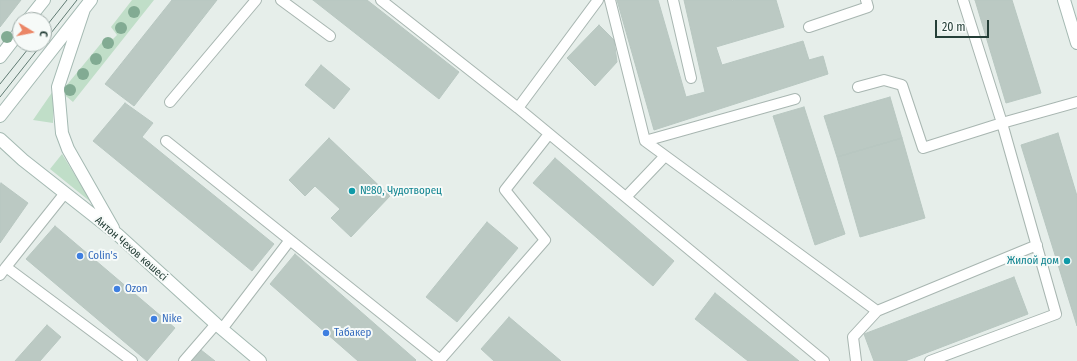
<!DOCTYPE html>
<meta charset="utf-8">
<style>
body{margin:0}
#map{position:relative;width:1077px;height:361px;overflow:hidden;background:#e6eeea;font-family:"Fira Sans Condensed",sans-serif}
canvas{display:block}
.north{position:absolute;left:12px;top:12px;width:40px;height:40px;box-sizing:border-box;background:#f6faf8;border:1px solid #a2afab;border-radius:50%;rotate:100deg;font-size:11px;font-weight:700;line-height:16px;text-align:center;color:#253f38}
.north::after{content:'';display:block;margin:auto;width:14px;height:18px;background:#eb8666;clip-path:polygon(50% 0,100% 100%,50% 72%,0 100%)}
.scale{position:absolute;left:935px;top:20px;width:54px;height:18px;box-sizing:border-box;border:2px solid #253f38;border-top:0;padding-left:5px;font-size:12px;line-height:14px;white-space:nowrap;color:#253f38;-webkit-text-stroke:3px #f6faf8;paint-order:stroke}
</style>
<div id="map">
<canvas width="1077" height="361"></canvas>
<div class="north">С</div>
<div class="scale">20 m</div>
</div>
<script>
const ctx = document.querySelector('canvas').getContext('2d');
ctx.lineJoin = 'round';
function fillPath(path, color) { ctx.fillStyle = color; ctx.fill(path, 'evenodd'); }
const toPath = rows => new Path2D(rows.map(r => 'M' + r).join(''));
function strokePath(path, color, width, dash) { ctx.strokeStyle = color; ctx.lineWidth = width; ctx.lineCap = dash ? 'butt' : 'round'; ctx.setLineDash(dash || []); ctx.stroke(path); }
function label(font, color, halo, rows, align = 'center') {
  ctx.font = font + ' "Fira Sans Condensed",sans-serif'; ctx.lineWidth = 4; ctx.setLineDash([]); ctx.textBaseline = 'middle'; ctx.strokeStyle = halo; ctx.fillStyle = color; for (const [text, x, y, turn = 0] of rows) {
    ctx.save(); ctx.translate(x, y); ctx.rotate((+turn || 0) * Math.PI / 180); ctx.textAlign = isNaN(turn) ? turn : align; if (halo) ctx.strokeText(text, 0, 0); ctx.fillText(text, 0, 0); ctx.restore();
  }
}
fillPath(toPath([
 [132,0,154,0,73,102,61,92,103,41,109,43,117,35,111,27],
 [53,91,53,123,33,120],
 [62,154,92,203,50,169]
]), '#c0dec8');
const building = toPath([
 [0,0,21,0,0,27,0,0],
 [172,0,217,0,134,106,105,84,172,0],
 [313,0,367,0,459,72,439,99,313,0],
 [617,0,658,0,686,97,705,92,684,0,732,0,732,1,735,0,776,0,784,27,716,47,722,65,803,41,809,60,823,56,828,74,654,130,617,0],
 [975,0,1012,0,1041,93,1006,103,975,0],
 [599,25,614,40,617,62,595,86,567,58,599,25],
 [321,65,350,89,334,109,305,85,321,65],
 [890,97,902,138,837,157,824,116,890,97],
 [125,103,153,123,142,137,274,244,252,271,93,141,125,103],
 [804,107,845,234,815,245,773,116,804,107],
 [1058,133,1077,196,1077,326,1021,145,1058,133],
 [329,138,390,196,351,237,331,218,340,209,315,186,305,196,289,180,329,138],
 [902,138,925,218,860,237,837,157,902,138],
 [555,158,674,261,653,286,533,183,555,158],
 [1,183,28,203,0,243,0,185,1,183],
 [487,222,518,248,457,322,426,297,487,222],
 [55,226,175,328,147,361,26,259,55,226],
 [295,254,416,360,415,361,358,361,270,284,295,254],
 [1014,277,1028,314,905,361,874,361,864,334,1014,277],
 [715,293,799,361,748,361,695,319,715,293],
 [509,317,561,361,494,361,481,349,509,317],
 [47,325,61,337,40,361,15,361,47,325],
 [201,350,215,361,192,361,201,350]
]);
fillPath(building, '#bbc9c3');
strokePath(building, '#b8c7c1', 1);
const lane = toPath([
 [281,0,330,36],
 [381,0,518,108,824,361],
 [610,0,645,141,877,311],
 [673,0,691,78],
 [809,27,868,7,866,0],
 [858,87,884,80,902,85,923,148,1002,123,963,0],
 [170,102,256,0],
 [518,108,598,0],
 [166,141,440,360,545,240,505,190,549,134],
 [645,141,795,99],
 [626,197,665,156],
 [6,267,65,193],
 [0,275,6,267,132,361],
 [222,329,290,240],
 [184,361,216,324],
 [856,361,853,337,877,311,1037,245],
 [930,361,1056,314,1002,123,1077,102]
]);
const secondary = toPath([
 [1064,0,1077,43],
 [84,9,58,87,62,133,68,149,113,228],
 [28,20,44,0],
 [0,57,20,31],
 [0,116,91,0],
 [0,139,23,160,117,234,216,324,260,361]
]);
strokePath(lane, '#a8b6b1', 12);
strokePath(secondary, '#a4b9b2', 14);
strokePath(lane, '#fff', 10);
strokePath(secondary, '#fff', 12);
strokePath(toPath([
 [44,29,67,0],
 [44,42,77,0],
 [0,84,32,44],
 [0,97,42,44]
]), '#607b73', 1);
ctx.fillStyle = '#82ab93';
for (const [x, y] of [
 [134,12],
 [121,28],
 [7,37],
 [108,43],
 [96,59],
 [83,74],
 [70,90]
]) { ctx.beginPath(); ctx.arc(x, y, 6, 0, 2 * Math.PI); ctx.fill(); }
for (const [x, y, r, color] of [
 [352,191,4,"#0f9aa8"],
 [80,256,4,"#3f7fe0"],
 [1067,261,4,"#0f9aa8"],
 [117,289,4,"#3f7fe0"],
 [154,319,4,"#3f7fe0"],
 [326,333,4,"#3f7fe0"]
]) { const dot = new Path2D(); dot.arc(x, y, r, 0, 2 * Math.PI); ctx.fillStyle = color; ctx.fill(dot); strokePath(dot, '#f6faf8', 1.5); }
label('11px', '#0d838f', '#f6faf8', [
 ["№80, Чудотворец",360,191],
 ["Жилой дом",1059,261,"right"]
], 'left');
label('11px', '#253f38', '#f6faf8', [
 ["Антон Чехов көшесі",131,249,41]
]);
label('11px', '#366cbe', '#f6faf8', [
 ["Colin's",88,256],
 ["Ozon",125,289],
 ["Nike",162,319],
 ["Табакер",334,333]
], 'left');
</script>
